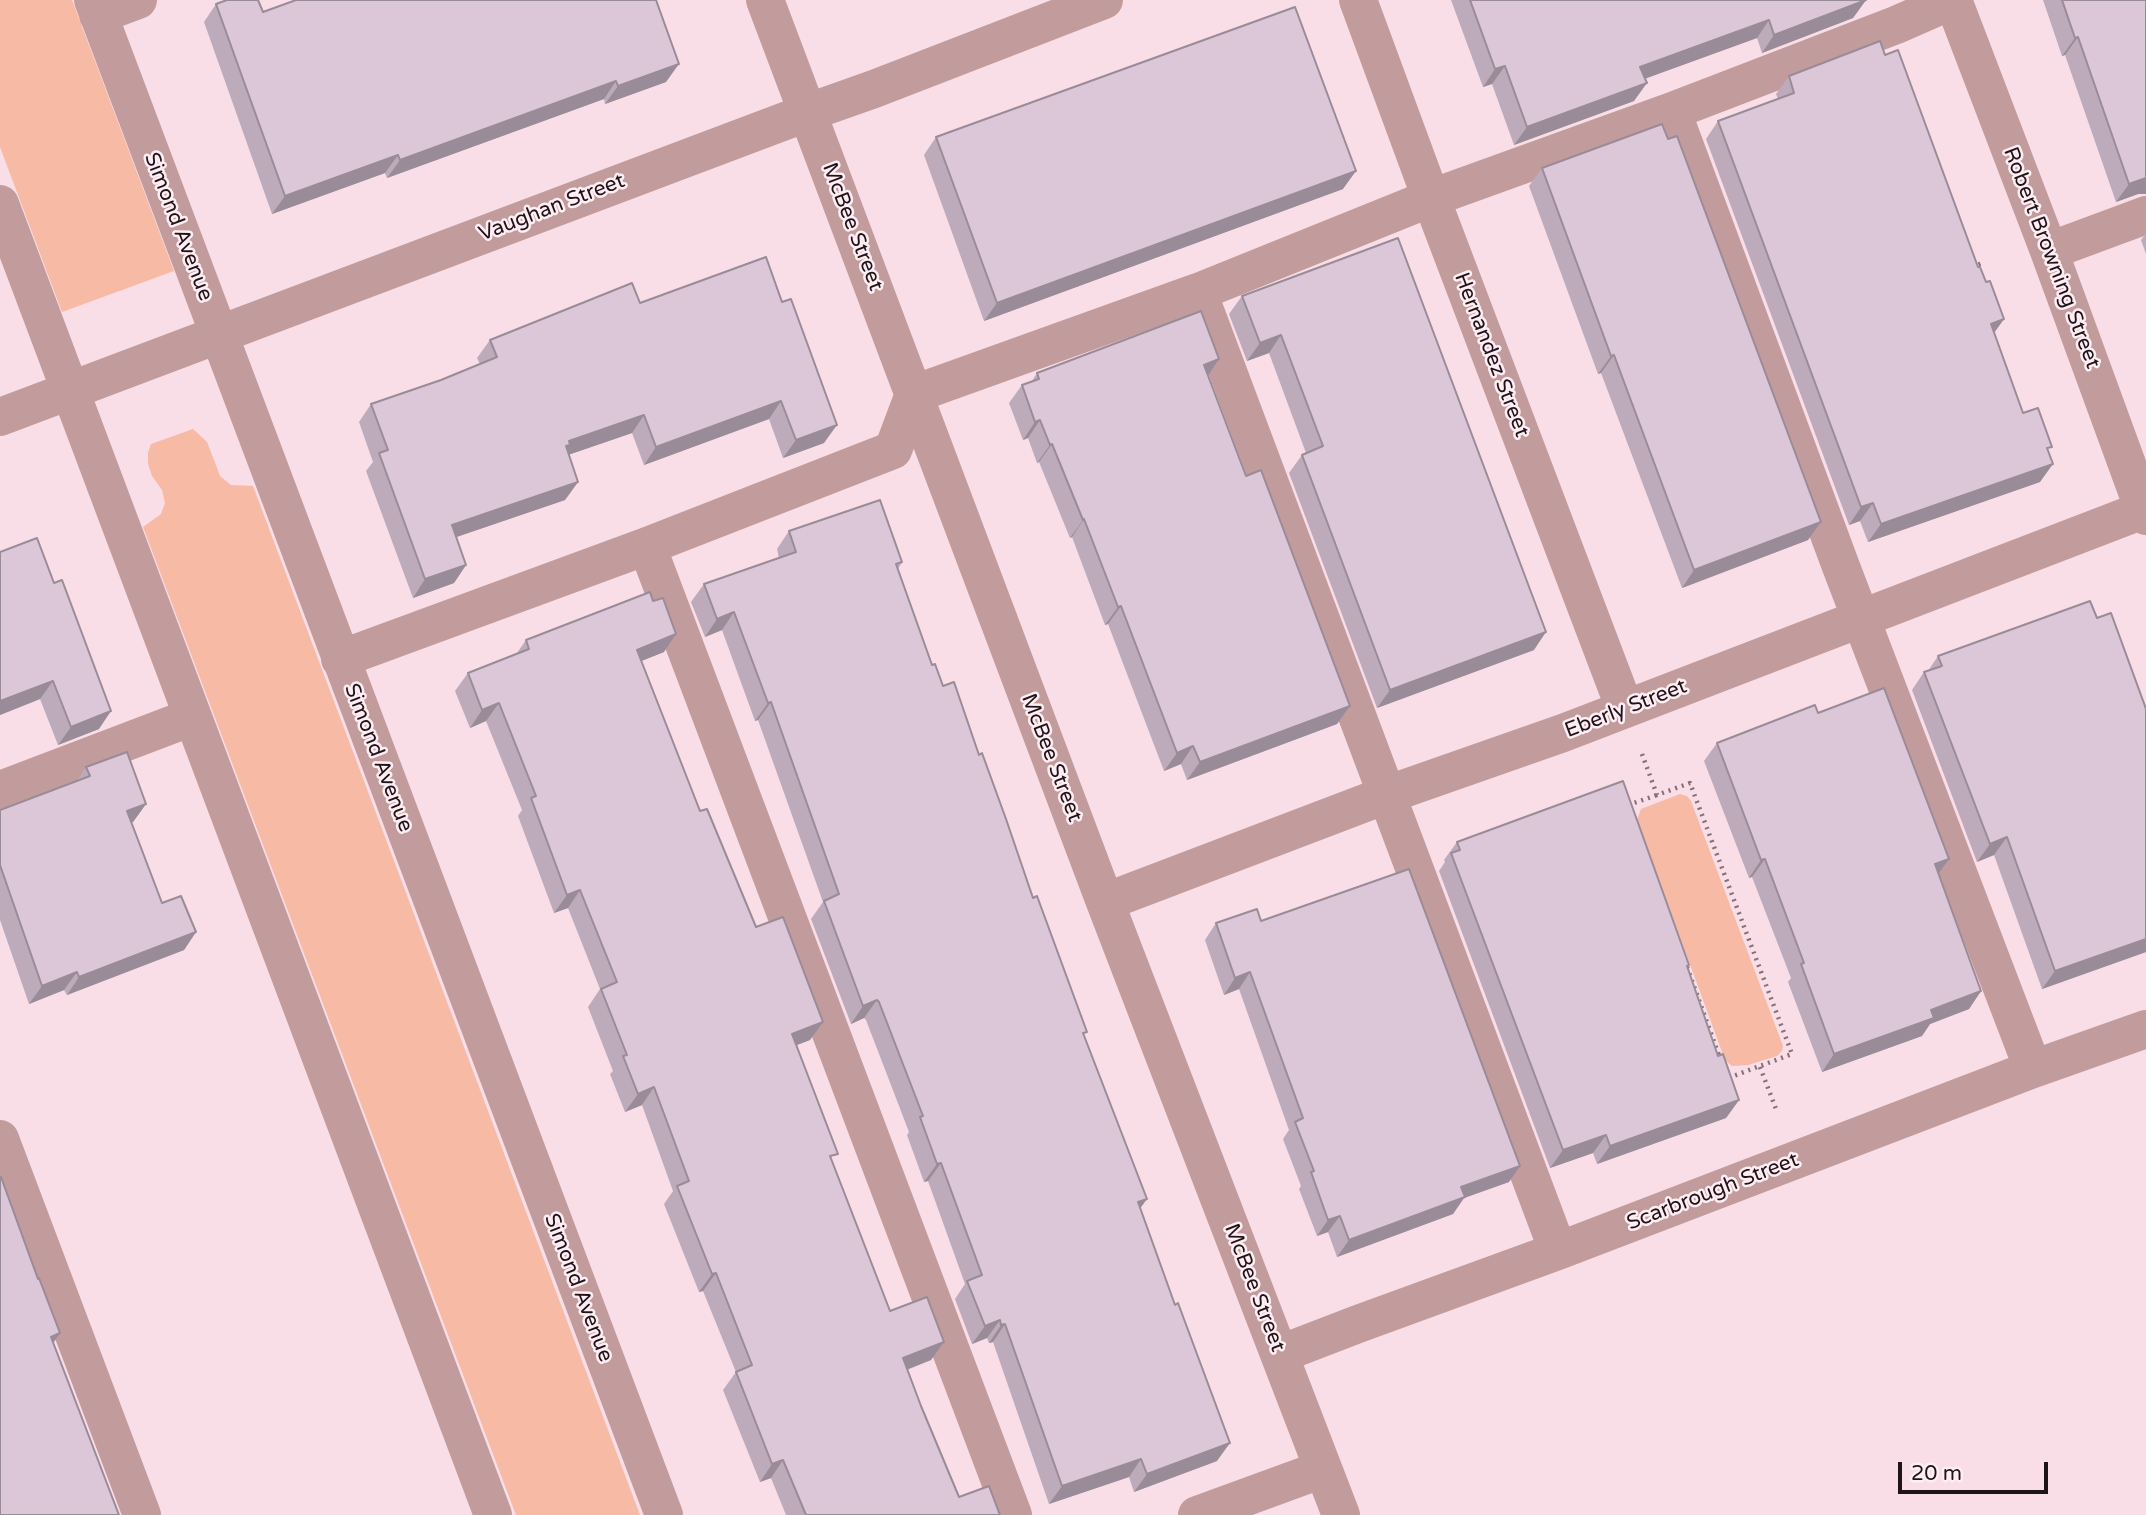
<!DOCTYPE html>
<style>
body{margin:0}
#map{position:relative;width:2146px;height:1515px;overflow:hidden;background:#f9dde7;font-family:"Varela Round",sans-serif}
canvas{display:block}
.scale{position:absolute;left:1898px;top:1462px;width:150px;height:32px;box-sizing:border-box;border:4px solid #1e1418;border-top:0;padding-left:9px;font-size:21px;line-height:24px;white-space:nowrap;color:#1e1418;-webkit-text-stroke:5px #ffedf4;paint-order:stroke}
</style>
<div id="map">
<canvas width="2146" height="1515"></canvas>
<div class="scale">20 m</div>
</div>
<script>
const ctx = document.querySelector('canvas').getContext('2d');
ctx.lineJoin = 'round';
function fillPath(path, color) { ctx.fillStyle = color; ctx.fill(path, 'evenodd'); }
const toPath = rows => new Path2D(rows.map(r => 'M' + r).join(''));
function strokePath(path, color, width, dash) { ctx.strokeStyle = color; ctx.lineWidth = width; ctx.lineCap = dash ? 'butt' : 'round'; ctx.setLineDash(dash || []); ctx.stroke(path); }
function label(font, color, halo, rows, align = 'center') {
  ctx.font = font + ' "Varela Round",sans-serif'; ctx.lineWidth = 5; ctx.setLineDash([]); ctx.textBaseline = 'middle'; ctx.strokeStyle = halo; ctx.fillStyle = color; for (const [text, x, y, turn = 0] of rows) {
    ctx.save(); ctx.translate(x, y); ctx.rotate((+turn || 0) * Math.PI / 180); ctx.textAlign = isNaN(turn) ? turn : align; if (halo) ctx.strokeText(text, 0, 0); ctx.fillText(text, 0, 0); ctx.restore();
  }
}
fillPath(toPath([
 [0,0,72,0,174,271,62,312,0,147],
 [193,429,207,442,220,476,231,485,253,486,640,1515,516,1515,143,527,161,514,165,503,162,490,152,476,148,464,148,453,151,444],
 [1680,794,1687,796,1691,801,1783,1046,1782,1051,1777,1056,1748,1065,1732,1066,1725,1060,1637,820,1641,809]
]), '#f7baa4');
strokePath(toPath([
 [1972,267,1985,262],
 [1642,754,1657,795,1690,783,1792,1054,1728,1078,1727,1075],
 [1628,805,1657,795],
 [1687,967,1721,1061],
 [1760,1067,1776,1109]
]), '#837178', 4.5, [2, 5]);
strokePath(toPath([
 [93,0,664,1515],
 [765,0,1105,902,1341,1515],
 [1358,0,1431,198,1625,709],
 [1953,0,2049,251,2146,516],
 [98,15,138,0],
 [1672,111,1840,564,2033,1069],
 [0,204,493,1515],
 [2049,251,2146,215],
 [1198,292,1558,1251],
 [0,417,809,112,874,89,1104,0],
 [647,546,1013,1515],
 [340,659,647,546,893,450,914,394,1198,292,1431,198,1672,111,1896,25,1953,0],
 [0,790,192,717],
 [1105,902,1386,795,1563,733,2146,509],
 [0,1139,142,1515],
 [1280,1354,1358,1324,1558,1251,2033,1069,2146,1029],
 [1197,1515,1323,1469]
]), '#c29b9c', 38);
fillPath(toPath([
 [1451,0,1866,0,1853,18,1762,53,1757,38,1645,78,1634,101,1514,145,1492,84,1483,87],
 [2043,0,2146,0,2138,194,2116,202,2065,55,2062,56],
 [216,4,263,12,666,82,605,104,604,99,387,178,385,173,272,214,204,22],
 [1885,55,1978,267,2004,319,1994,333,2023,413,2048,452,2040,482,1868,542,1860,521,1849,525,1706,139,1718,121,1778,99,1776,94,1789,76],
 [936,137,1343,189,984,321,924,155],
 [1542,168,1821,522,1808,540,1682,588,1601,373,1598,374,1529,186],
 [2146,233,2146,254,2141,240],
 [1398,238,1534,650,1377,708,1289,473,1302,455,1306,453,1269,353,1247,361,1229,314,1242,296],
 [766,257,824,443,783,458,769,419,644,465,632,433,568,455,578,482,565,500,456,537,466,565,454,583,413,598,366,471,373,462,359,422,371,404,441,380,480,364,477,358,490,340,640,303],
 [1037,373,1208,375,1246,476,1350,706,1337,724,1187,780,1181,764,1164,771,1108,624,1105,625,1072,537,1070,538,1039,462,1037,463,1028,438,1023,440,1009,403,1022,385,1032,381],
 [789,531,902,562,898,569,932,665,979,755,1033,898,1084,1035,1140,1208,1217,1461,1134,1492,1129,1477,1049,1504,993,1342,989,1343,987,1338,972,1344,955,1299,965,1284,928,1181,924,1182,907,1135,909,1132,866,1020,864,1018,851,1024,811,919,823,902,758,720,755,721,722,630,705,637,691,602,704,584,779,558,777,549],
 [0,552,99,729,58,745,40,699,0,715],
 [526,640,664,652,641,661,700,811,810,1040,796,1045,832,1161,890,1311,931,1360,907,1370,921,1406,959,1497,1000,1515,786,1515,771,1478,760,1482,723,1390,736,1372,703,1291,699,1292,664,1204,673,1191,642,1105,625,1112,610,1074,613,1071,588,1007,600,989,568,908,554,913,518,816,522,810,486,721,470,728,455,691,468,673,517,653],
 [1938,656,2146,952,2042,989,1994,855,1977,862,1912,690,1924,672,1928,671],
 [1818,713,1938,874,1981,991,1969,1009,1930,1024,1922,1036,1822,1072,1788,982,1791,978,1752,877,1749,878,1704,761,1717,743],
 [86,767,146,804,133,822,131,822,162,903,196,932,184,950,67,995,64,990,29,1004,0,920,0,810,77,781],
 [1457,842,1687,968,1718,1056,1739,1100,1726,1118,1597,1164,1593,1153,1550,1168,1439,871,1445,862,1444,860],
 [1261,921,1509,1182,1464,1198,1453,1214,1337,1257,1328,1232,1317,1236,1299,1189,1301,1186,1283,1139,1289,1130,1239,989,1224,995,1205,940,1216,923]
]), '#bdabbb');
fillPath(toPath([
 [1866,0,1853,18,1762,53,1774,35],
 [1769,20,1757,38,1628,85,1640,67],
 [2078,37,2065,55,2062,56,2075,38],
 [679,64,666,82,605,104,618,86],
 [1505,66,1492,84,1483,87,1495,69],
 [616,81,604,99,387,178,400,160],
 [1647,83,1634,101,1514,145,1527,127],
 [398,155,385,173,272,214,285,196],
 [1356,171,1343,189,984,321,997,303],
 [2146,178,2146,194,2138,194,2116,202,2129,184],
 [2004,319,1991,337,1991,324],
 [1281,335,1269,353,1247,361,1260,343],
 [1614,355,1601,373,1598,374,1611,356],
 [1219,359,1207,377,1204,365],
 [781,401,769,419,644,465,656,447],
 [644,415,632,433,562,457,558,463,569,441],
 [1040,420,1028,438,1023,440,1035,422],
 [837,425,824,443,783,458,796,440],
 [1052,444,1039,462,1037,463,1050,445],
 [2053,464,2040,482,1868,542,1881,524],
 [578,482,565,500,439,543,452,525],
 [1873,503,1860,521,1849,525,1861,507],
 [1084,519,1072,537,1070,538,1083,520],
 [1821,522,1808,540,1682,588,1694,570],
 [466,565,454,583,413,598,425,579],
 [1121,606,1108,624,1105,625,1118,607],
 [734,612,722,630,705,637,717,619],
 [1546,632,1534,650,1377,708,1390,690],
 [676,634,664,652,624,668,637,650],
 [53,681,40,699,0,715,0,701],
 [771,702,758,720,755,721,768,703],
 [499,703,486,721,470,728,482,710],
 [1350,706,1337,724,1187,780,1200,762],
 [111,711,99,729,58,745,71,727],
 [1193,746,1181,764,1164,771,1177,753],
 [146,804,133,822,114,829,127,811],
 [2007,837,1994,855,1977,862,1990,844],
 [1765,859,1752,877,1749,878,1761,860],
 [1949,859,1936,877,1935,864],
 [580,890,568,908,554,913,567,895],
 [196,932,184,950,67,995,79,977],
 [2146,939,2146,952,2042,989,2055,971],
 [77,972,64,990,29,1004,42,986],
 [1250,972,1239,989,1224,995,1235,978],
 [1981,991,1969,1009,1930,1024,1922,1036,1822,1072,1834,1054,1931,1010],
 [877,1000,864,1018,851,1024,863,1006],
 [823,1022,810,1040,779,1052,792,1034],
 [654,1087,642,1105,625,1112,638,1094],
 [1739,1100,1726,1118,1597,1164,1610,1146],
 [1606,1135,1593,1153,1550,1168,1563,1150],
 [941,1163,928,1181,924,1182,937,1164],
 [1520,1166,1509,1182,1464,1198,1453,1214,1337,1257,1349,1240,1461,1187],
 [1147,1199,1134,1217,1138,1202],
 [1340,1216,1328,1232,1317,1236,1328,1220],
 [716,1273,703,1291,699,1292,712,1274],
 [1000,1320,987,1338,972,1344,985,1326],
 [1005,1324,993,1342,989,1343,1001,1325],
 [60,1333,48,1351,51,1337],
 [944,1342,931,1360,890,1376,903,1358],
 [1230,1443,1217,1461,1134,1492,1147,1474],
 [1141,1459,1129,1477,1049,1504,1062,1486],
 [783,1460,771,1478,760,1482,772,1464]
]), '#9a8b98');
const building = toPath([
 [227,0,258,0,263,12,296,0,656,0,679,64,618,86,616,81,400,160,398,155,285,196,216,4,227,0],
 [1470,0,1866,0,1774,35,1769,20,1640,67,1647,83,1527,127,1505,66,1495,69,1470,0],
 [2062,0,2146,0,2146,178,2129,184,2078,37,2075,38,2062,0],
 [1295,7,1356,171,997,303,936,137,1295,7],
 [1880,41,1885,55,1898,50,1978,267,1980,267,1986,282,1990,281,2004,319,1991,324,2023,413,2038,408,2052,447,2047,448,2053,464,1881,524,1873,503,1861,507,1718,121,1794,93,1789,76,1880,41],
 [1662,124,1668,139,1677,136,1821,522,1694,570,1614,355,1611,356,1542,168,1662,124],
 [1398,238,1546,632,1390,690,1302,455,1323,446,1281,335,1260,343,1242,296,1398,238],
 [766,257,782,302,791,299,837,425,796,440,781,401,656,447,644,415,569,441,570,445,566,446,578,482,452,525,466,565,425,579,379,453,388,450,371,404,441,380,497,357,490,340,632,283,640,303,766,257],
 [1201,311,1219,359,1204,365,1246,476,1261,470,1350,706,1200,762,1193,746,1177,753,1121,606,1118,607,1084,519,1083,520,1052,444,1050,445,1040,420,1035,422,1022,385,1039,379,1037,373,1201,311],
 [880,500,902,562,896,564,932,665,935,664,943,686,954,682,979,755,982,753,1006,819,1033,898,1037,896,1087,1032,1083,1033,1147,1199,1138,1202,1175,1305,1178,1303,1230,1443,1147,1474,1141,1459,1062,1486,1005,1324,1001,1325,1000,1320,985,1326,967,1281,982,1275,941,1163,937,1164,920,1117,923,1116,879,1002,877,1000,863,1006,824,901,839,894,771,702,768,703,734,612,717,619,704,584,796,552,789,531,880,500],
 [37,538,54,583,62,580,111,711,71,727,53,681,0,701,0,552,37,538],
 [650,592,653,601,663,598,676,634,637,650,700,811,707,809,756,927,783,917,823,1022,792,1034,838,1154,830,1156,890,1311,927,1297,944,1342,903,1358,921,1406,959,1497,989,1486,1000,1515,806,1515,783,1460,772,1464,736,1372,752,1365,716,1273,712,1274,677,1186,689,1181,654,1087,638,1094,623,1056,627,1055,601,989,617,982,580,890,567,895,531,798,536,796,499,703,482,710,468,673,529,649,526,640,650,592],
 [2090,601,2097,618,2111,613,2146,709,2146,939,2055,971,2007,837,1990,844,1924,672,1942,666,1938,656,2090,601],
 [1884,688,1949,859,1935,864,1981,991,1931,1010,1934,1018,1834,1054,1801,964,1804,963,1765,859,1761,860,1717,743,1815,705,1818,713,1884,688],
 [127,752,146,804,127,811,162,903,181,896,196,932,79,977,77,972,42,986,0,865,0,810,90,776,86,767,127,752],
 [1623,781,1689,965,1687,966,1718,1056,1723,1054,1739,1100,1610,1146,1606,1135,1563,1150,1451,853,1460,850,1457,842,1623,781],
 [1409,869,1520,1166,1461,1187,1465,1197,1349,1240,1340,1216,1328,1220,1311,1172,1314,1171,1295,1122,1303,1118,1250,972,1235,978,1216,923,1257,909,1261,921,1409,869],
 [1,1177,38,1279,39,1278,60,1333,51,1337,119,1515,0,1515,0,1178,1,1177]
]);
fillPath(building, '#dcc7d9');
strokePath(building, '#9a8b98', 2);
label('21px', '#1e1418', '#ffedf4', [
 ["Vaughan Street",552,208,-21],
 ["Simond Avenue",178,227,69],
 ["McBee Street",852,227,69],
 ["Robert Browning Street",2051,258,69],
 ["Hernandez Street",1491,355,69],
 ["Eberly Street",1626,709,-21],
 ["Simond Avenue",378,758,69],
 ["McBee Street",1051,758,69],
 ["Scarbrough Street",1713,1192,-21],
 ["Simond Avenue",578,1288,69],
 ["McBee Street",1254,1288,69]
]);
</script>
